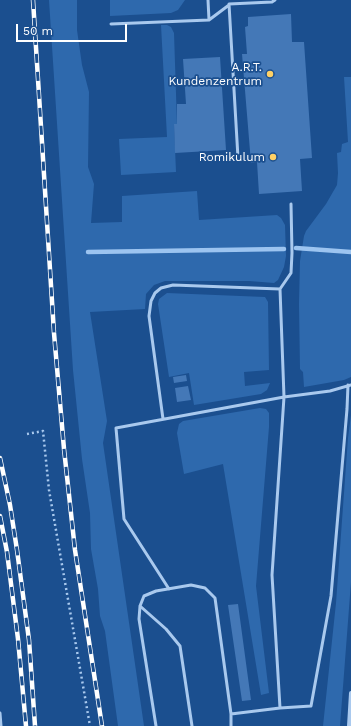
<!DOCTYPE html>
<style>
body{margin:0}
#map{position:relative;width:351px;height:726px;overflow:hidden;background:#1b4f8f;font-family:"Work Sans",sans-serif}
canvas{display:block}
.scale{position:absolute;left:16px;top:24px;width:111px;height:18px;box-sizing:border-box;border:2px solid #fff;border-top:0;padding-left:5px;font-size:12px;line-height:14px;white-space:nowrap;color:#fff;-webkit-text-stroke:3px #1b4f8f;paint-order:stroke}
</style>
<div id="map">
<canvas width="351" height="726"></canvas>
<div class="scale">50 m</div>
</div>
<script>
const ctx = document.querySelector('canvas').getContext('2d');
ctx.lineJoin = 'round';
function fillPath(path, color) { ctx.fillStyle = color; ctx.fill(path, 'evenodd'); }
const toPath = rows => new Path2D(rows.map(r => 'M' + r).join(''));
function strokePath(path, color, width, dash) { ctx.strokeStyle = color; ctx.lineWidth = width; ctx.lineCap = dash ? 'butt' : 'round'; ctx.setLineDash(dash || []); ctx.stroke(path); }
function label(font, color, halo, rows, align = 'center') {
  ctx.font = font + ' "Work Sans",sans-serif'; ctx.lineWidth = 3.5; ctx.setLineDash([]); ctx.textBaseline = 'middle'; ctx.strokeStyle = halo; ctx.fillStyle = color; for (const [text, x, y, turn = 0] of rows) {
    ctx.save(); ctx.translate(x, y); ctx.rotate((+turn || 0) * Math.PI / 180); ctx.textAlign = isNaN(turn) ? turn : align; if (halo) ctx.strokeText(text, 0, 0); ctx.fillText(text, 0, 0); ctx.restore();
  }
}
fillPath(toPath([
 [49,0,77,0,77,30,82,65,89,92,88,167,94,184,91,223,122,222,122,196,197,191,199,220,277,215,281,218,285,225,286,256,284,267,278,280,274,283,249,281,165,281,154,285,146,294,145,309,90,312,107,421,103,443,144,726,118,726,105,631,100,616,98,589,91,549,90,513,82,459,73,370],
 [110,0,185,0,178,10,171,13,110,16],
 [161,25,167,25,171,27,174,33,177,124,174,124,176,172,121,175,119,139,167,137],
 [344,77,351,77,351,377,344,380,304,387,303,372,300,369,299,304,300,261,304,236,306,231,326,204,337,185,338,173,337,153,341,152,342,144,348,142],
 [167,293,265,297,268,302,269,370,244,372,245,386,270,383,267,390,261,394,194,405,189,373,169,377,158,304,159,299],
 [260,408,266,409,269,413,269,427,256,586,269,693,261,695,223,464,184,474,177,433,179,424,183,421],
 [351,415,351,582,340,726,323,726,336,603,348,438]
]), '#2e69ad');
strokePath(toPath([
 [296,248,351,252],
 [88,252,284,249]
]), '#9cc4f0', 4.5);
fillPath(toPath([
 [291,14,292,42,304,42,312,158,300,159,302,191,259,194,257,162,251,163,242,54,247,54,245,27,248,26,248,17],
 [220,57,226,150,175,153,174,124,177,124,177,104,186,104,183,59],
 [186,375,187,381,174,383,173,377],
 [188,386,191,400,177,402,175,388],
 [238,604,251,700,242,701,228,605]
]), '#4478b7');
strokePath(toPath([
 [27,434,43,431,49,490,90,726]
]), '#a9c9ee', 2.5, [2, 3]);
strokePath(toPath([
 [208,0,209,20,229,5],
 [111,24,209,20],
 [238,158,229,4,272,2,275,0],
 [280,289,291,273,292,253,291,204],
 [163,419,149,316,151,301,155,293,161,288,173,285,280,289,284,397,272,575,280,708,231,714],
 [169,589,124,519,116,428,284,397,330,391,351,385],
 [140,606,166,629,180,646,192,726],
 [280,708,311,706,331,596,347,409,348,385],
 [0,713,1,726],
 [156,726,139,619,140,606,144,596,156,591,191,585,205,588,215,598,231,714,231,726]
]), '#a9c9ee', 3);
strokePath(toPath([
 [349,726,351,693]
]), '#a9c9ee', 4);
const rail = toPath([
 [33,0,54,333,64,449,75,550,102,726],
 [0,458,10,505,17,550,29,640,35,726],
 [0,516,7,552,18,639,26,726]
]);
strokePath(rail, '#fff', 4.5);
strokePath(rail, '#1b4f8f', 3, [9]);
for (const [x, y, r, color] of [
 [270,74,4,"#ffd166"],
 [273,157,4,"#ffd166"]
]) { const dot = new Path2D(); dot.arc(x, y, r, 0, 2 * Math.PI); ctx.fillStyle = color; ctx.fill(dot); strokePath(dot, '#1b4f8f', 1.5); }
label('12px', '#fff', '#1b4f8f', [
 ["A.R.T.",262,67],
 ["Kundenzentrum",262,81],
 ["Romikulum",265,157]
], 'right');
</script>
